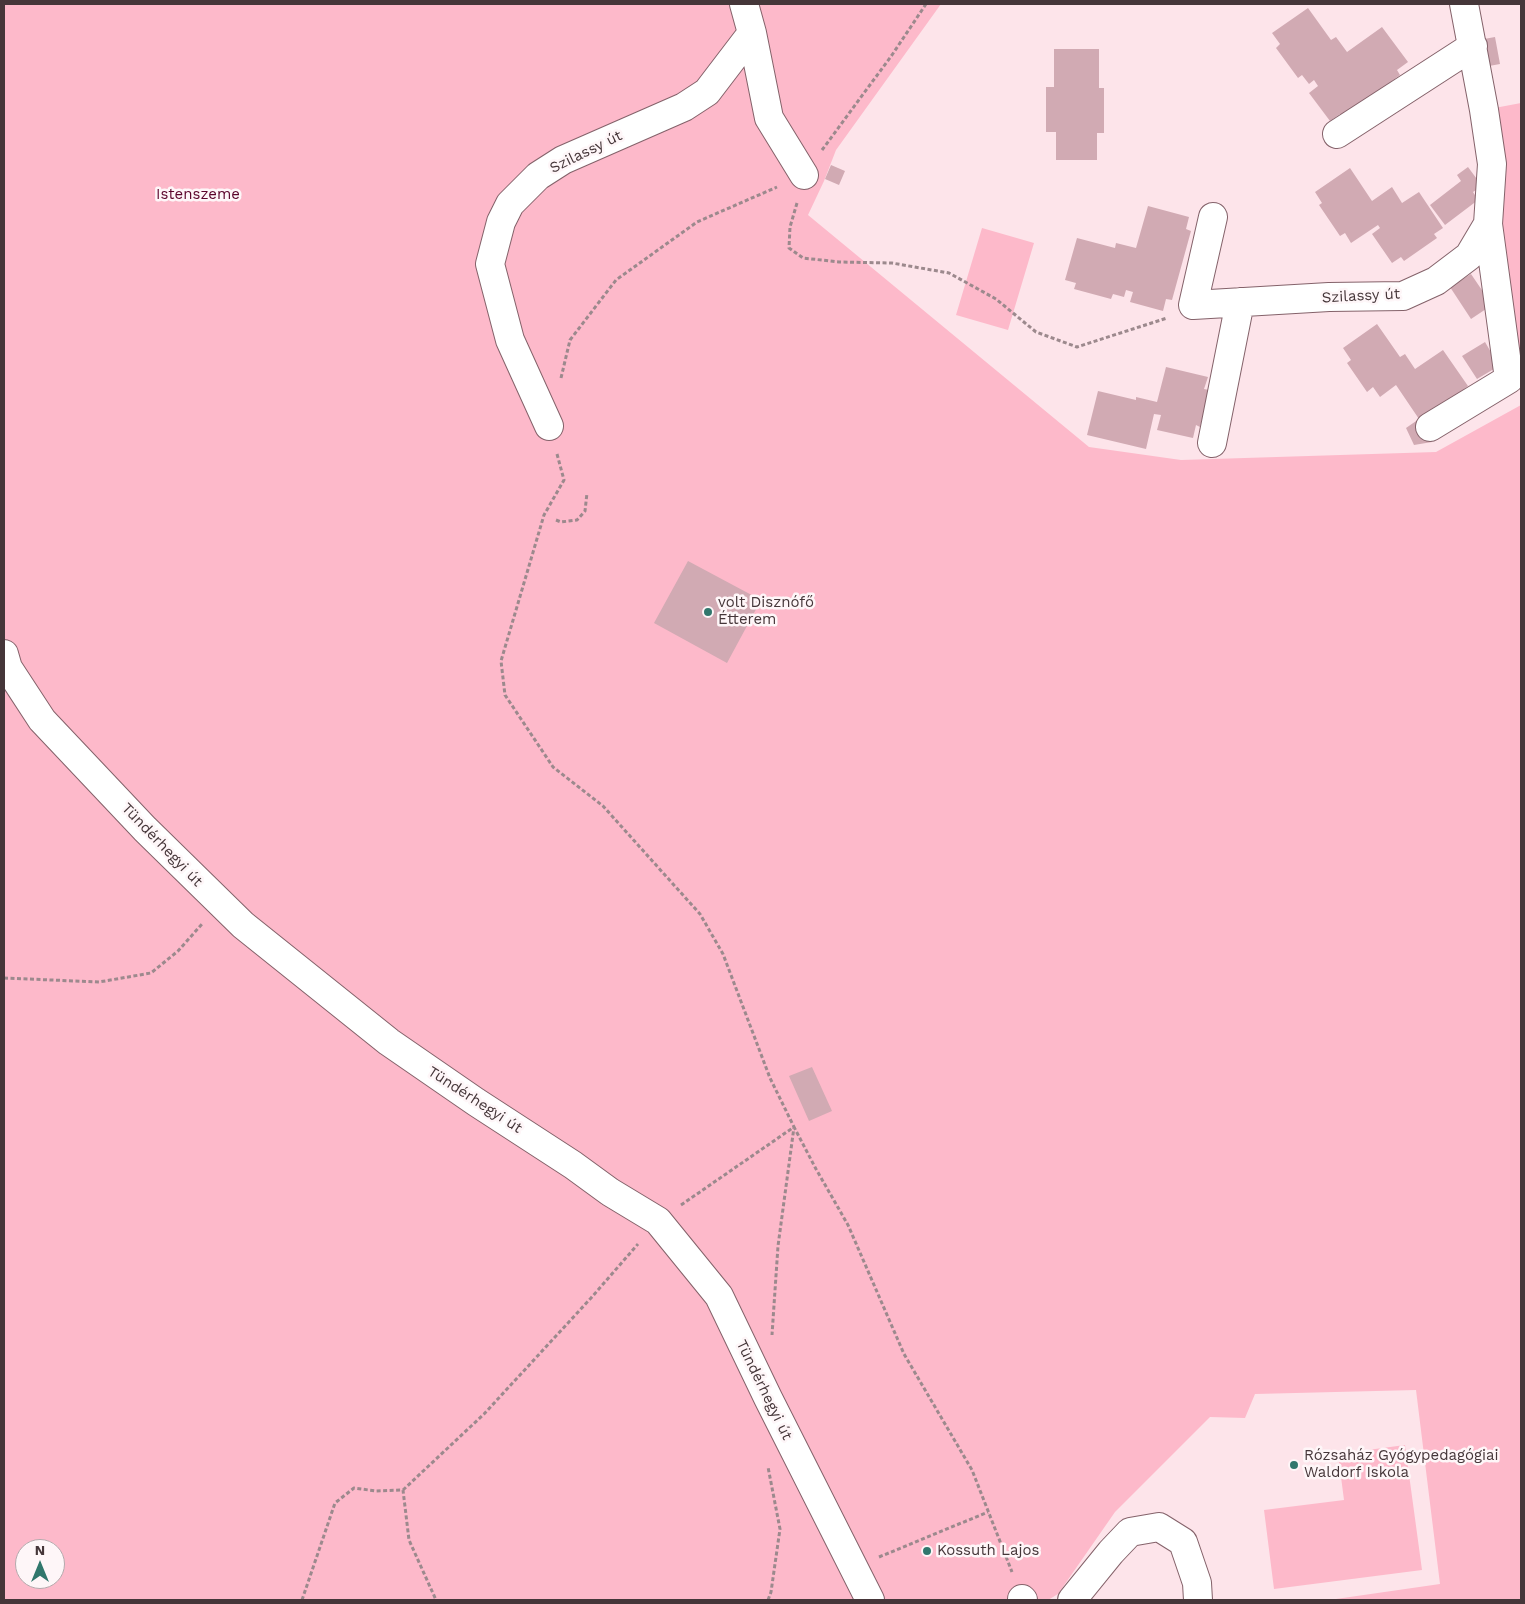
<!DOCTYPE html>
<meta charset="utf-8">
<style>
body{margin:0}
#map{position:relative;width:1525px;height:1604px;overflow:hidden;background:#fde4ea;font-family:"Work Sans",sans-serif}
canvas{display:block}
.frame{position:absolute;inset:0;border:5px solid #453639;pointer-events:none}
.north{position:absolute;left:15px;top:1539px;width:50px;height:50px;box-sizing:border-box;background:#fef6f8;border:1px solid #b4a9ac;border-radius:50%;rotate:0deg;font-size:14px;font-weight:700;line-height:20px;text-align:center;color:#453639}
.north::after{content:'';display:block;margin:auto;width:18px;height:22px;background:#31776d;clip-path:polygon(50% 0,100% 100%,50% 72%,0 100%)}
</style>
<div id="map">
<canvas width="1525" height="1604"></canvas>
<div class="frame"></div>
<div class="north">N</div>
</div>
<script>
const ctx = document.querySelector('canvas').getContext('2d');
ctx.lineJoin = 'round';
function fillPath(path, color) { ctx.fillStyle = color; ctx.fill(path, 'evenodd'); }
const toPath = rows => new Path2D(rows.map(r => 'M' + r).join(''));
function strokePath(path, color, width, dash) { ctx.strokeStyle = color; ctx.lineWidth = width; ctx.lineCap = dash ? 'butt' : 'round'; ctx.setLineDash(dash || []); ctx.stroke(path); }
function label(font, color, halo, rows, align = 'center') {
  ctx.font = font + ' "Work Sans",sans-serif'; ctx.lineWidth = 5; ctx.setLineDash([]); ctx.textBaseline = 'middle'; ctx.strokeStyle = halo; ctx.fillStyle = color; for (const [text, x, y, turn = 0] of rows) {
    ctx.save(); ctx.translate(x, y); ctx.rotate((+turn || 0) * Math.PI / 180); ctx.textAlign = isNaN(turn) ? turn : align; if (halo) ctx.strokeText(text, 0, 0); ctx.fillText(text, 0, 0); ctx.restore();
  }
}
fillPath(toPath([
 [4,4,941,4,836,150,824,181,808,215,1089,447,1181,460,1436,452,1521,405,1521,1600,1329,1600,1440,1584,1416,1390,1255,1394,1245,1418,1210,1417,1115,1512,1058,1594,1048,1600,4,1600],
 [25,1549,55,1549,55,1579,25,1579],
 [1521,103,1521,382,1484,110],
 [982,228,1034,243,1008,330,956,315],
 [1405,1445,1422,1570,1274,1589,1264,1510,1344,1500,1338,1454]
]), '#fdb9ca');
fillPath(toPath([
 [1308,8,1331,40,1336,37,1347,52,1382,27,1408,62,1397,70,1400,75,1342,118,1340,114,1330,121,1309,93,1318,86,1314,80,1309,84,1302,75,1298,78,1276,48,1280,44,1272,33],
 [1495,37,1500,64,1489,66,1484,39],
 [1054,49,1099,49,1099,88,1104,88,1104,133,1097,133,1097,160,1056,160,1056,132,1046,132,1046,87,1054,87],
 [831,165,845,171,839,185,825,179],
 [1468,167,1482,186,1473,192,1478,200,1445,225,1430,205,1461,181,1457,175],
 [1350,168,1372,201,1392,187,1402,203,1419,192,1443,228,1434,234,1437,238,1404,261,1401,257,1392,263,1372,234,1380,228,1378,225,1351,243,1345,233,1340,236,1319,205,1322,203,1315,192],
 [1148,206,1189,217,1186,229,1191,231,1172,300,1166,299,1163,311,1130,302,1133,292,1126,290,1124,297,1113,294,1111,299,1074,289,1076,283,1065,280,1077,238,1115,248,1116,243,1136,248],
 [1471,274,1492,305,1471,319,1450,287],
 [1377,324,1400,357,1405,354,1415,369,1443,350,1468,386,1459,393,1462,398,1419,419,1396,385,1380,397,1373,387,1367,392,1347,363,1351,360,1343,348],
 [1485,342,1499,366,1477,379,1462,356],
 [1166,367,1208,377,1204,389,1209,390,1200,427,1196,425,1193,438,1157,430,1161,415,1154,414,1146,449,1087,435,1098,391,1136,400,1136,397,1157,402],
 [1419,419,1432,442,1414,445,1406,428],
 [688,561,761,600,727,663,654,623],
 [812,1067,832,1111,809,1121,789,1076]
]), '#d1aab3');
const minor = toPath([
 [744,4,752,33,769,118,804,175],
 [1337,134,1473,46],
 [1213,217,1193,305,1329,297,1403,296,1436,281,1469,256,1488,224,1492,164,1484,110,1464,4],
 [549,426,510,340,490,264,501,222,510,204,538,176,563,160,684,107,707,92,752,33],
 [1430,427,1509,379,1488,224],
 [1212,443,1240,302],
 [4,654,8,668,42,720,145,829,243,925,389,1042,476,1102,573,1165,610,1192,658,1221,719,1296,768,1398,870,1600],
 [1022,1599,1023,1600],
 [1072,1600,1111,1552,1130,1532,1159,1527,1183,1542,1197,1583,1198,1600]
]);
strokePath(minor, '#84626a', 30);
strokePath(toPath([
 [822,150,892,55,926,4],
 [797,203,790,227,789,248,803,258,839,262,892,263,949,273,996,299,1036,332,1077,347,1167,318],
 [561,378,570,340,616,280,697,222,777,187],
 [557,454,564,480,544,515,501,661,505,695,553,767,603,806,700,914,723,954,770,1078,794,1127,778,1246,772,1335],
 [556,520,561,522,577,520,585,511,587,493],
 [4,978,99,982,151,973,178,951,202,924],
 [681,1205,794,1127,816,1169,848,1225,904,1354,972,1470,1012,1572],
 [403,1490,484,1414,591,1298,638,1244],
 [879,1557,988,1512],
 [302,1600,335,1503,354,1488,376,1491,403,1490,409,1540,436,1600],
 [768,1600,771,1592,780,1529,768,1467]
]), '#9c898d', 3, [4, 2.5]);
strokePath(minor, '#fff', 28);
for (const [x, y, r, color] of [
 [708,612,5,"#31776d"],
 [1294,1465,5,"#31776d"],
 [927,1551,5,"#31776d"]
]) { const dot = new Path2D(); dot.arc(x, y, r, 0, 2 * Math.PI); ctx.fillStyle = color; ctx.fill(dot); strokePath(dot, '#fef6f8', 2); }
label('15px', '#453639', '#fef6f8', [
 ["Szilassy út",586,152,-26],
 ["Szilassy út",1361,296,-3],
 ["Tündérhegyi út",162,845,46],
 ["Tündérhegyi út",475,1100,33],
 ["Tündérhegyi út",764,1390,64]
]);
label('15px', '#5b042b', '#fef6f8', [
 ["Istenszeme",198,195]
]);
label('15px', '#453639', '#fef6f8', [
 ["volt Disznófő",718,603],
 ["Étterem",718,620],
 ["Rózsaház Gyógypedagógiai",1304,1456],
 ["Waldorf Iskola",1304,1473],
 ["Kossuth Lajos",937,1551]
], 'left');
</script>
